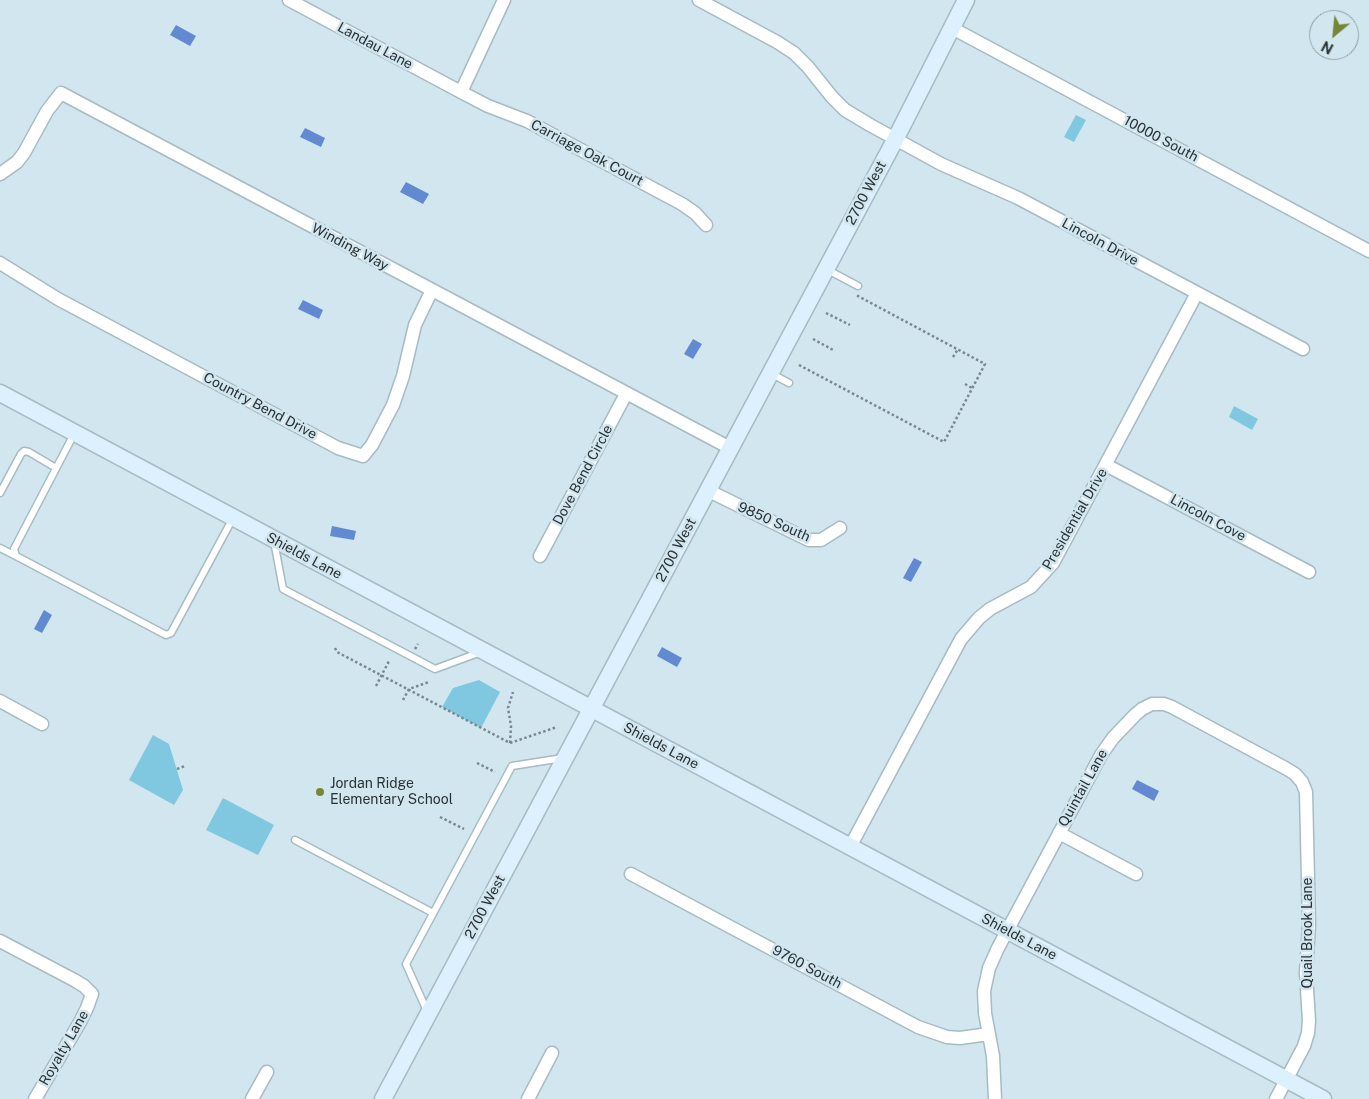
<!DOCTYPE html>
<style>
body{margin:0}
#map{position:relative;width:1369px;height:1099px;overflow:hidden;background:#d1e6ee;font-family:"Public Sans",sans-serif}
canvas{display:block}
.north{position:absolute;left:1309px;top:10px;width:50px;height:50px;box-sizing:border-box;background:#d1e6ee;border:1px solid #8e9ea4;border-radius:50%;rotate:208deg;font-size:14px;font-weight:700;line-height:20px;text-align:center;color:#293235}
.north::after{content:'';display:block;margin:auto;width:18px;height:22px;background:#768635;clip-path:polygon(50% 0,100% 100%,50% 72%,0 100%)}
</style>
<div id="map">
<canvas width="1369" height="1099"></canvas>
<div class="north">N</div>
</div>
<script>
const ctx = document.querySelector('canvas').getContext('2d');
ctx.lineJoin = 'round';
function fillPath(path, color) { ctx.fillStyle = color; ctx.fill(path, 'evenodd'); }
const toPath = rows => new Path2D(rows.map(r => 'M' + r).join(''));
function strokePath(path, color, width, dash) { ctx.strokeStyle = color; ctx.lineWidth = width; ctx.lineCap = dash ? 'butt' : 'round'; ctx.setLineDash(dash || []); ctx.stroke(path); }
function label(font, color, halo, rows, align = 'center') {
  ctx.font = font + ' "Public Sans",sans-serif'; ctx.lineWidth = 5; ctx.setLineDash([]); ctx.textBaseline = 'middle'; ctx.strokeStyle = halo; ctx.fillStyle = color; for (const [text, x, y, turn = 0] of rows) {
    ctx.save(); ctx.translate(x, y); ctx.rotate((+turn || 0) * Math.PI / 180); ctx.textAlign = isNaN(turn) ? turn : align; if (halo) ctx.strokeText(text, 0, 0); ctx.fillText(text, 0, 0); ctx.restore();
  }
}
fillPath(toPath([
 [1076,115,1086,120,1074,142,1064,137],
 [1234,406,1258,419,1252,430,1229,417],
 [479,680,500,692,481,728,442,707,453,688],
 [153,735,169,744,183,790,174,805,129,780],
 [223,798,274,825,258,855,206,830]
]), '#80c8e0');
fillPath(toPath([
 [176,25,196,36,190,46,170,35],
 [305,128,325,138,321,147,300,137],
 [406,182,429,194,423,204,400,192],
 [303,300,323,310,319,319,298,309],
 [693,339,702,344,693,359,684,354],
 [332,526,356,531,354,540,330,536],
 [914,558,922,562,911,582,903,578],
 [44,610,52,615,42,633,34,629],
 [662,647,682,658,677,667,657,656],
 [1137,780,1159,791,1154,801,1132,789]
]), '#628ad1');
const lane = toPath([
 [826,269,858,286],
 [772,374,789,383],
 [74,434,14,549,16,556,166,635,171,633,233,518],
 [0,493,21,454,24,451,29,452,56,468],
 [274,541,283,589,435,669,481,652],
 [0,548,16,556],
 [295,840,433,913],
 [427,1011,406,964,512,766,563,758]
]);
const street = toPath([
 [289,0,461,92,488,106,527,121,682,204,695,213,706,225],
 [699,0,777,42,794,53,808,67,832,97,845,110,870,125,941,164,1018,198,1303,349],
 [952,28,1369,251],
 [461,92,504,0],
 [0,174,17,162,24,153,47,111,61,93,730,448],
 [0,263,58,299,338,448,363,456,372,445,393,405,403,376,415,325,432,290],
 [1106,465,1309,572],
 [707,490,809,540,821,540,840,528],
 [540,556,626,394],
 [0,701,42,724],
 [1059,833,1136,874],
 [850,847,961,639,979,618,990,609,1031,587,1053,563,1197,293],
 [631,874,918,1027,947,1037,960,1038,989,1034],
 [0,941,74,980,84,986,92,994,87,1008,80,1022,35,1099],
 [252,1099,267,1072],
 [528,1099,552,1053],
 [995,1099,993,1056,985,1013,984,991,989,968,998,948,1101,755,1113,738,1135,715,1142,709,1152,704,1164,704,1172,707,1287,769,1295,774,1302,782,1306,792,1309,925,1306,973,1309,1021,1308,1033,1304,1046,1276,1099]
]);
const secondary = toPath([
 [0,393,1323,1099],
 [383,1099,895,140,966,0]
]);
strokePath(lane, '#a7bbc3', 9);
strokePath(street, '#a7bbc3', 15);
strokePath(secondary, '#a7bbc3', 19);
strokePath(toPath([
 [826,313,850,325],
 [813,339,835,351],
 [953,357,958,349],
 [799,365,944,442,985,364,856,295],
 [965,384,972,388],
 [335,648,337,652,510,743,557,727],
 [415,649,418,644],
 [376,686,389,661],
 [403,700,409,689,429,682],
 [510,743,511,726,508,708,513,692],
 [477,763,495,772],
 [177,769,185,766],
 [440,817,464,829]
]), '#79888d', 2.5, [2.5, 2.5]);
strokePath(lane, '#fff', 6);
strokePath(street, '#fff', 12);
strokePath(secondary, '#ddf0fe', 16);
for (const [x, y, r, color] of [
 [320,792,5,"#768635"]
]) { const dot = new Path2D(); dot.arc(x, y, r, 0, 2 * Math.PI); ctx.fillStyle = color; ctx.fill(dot); strokePath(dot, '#d1e6ee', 2); }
label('14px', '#293235', '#d1e6ee', [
 ["Landau Lane",375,46,28],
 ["10000 South",1161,139,28],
 ["Carriage Oak Court",587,153,28],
 ["2700 West",866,193,-62],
 ["Lincoln Drive",1100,242,28],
 ["Winding Way",350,247,28],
 ["Country Bend Drive",260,406,28],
 ["Dove Bend Circle",583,475,-62],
 ["Lincoln Cove",1208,518,28],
 ["Presidential Drive",1075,519,-60],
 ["9850 South",774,522,24],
 ["2700 West",676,550,-62],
 ["Shields Lane",304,556,28],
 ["Shields Lane",661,746,28],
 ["Quintail Lane",1083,788,-61],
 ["2700 West",485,907,-62],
 ["Quail Brook Lane",1308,933,-90],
 ["Shields Lane",1019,937,28],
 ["9760 South",807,967,28],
 ["Royalty Lane",64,1048,-60]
]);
label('14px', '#293235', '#d1e6ee', [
 ["Jordan Ridge",330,784],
 ["Elementary School",330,800]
], 'left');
</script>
